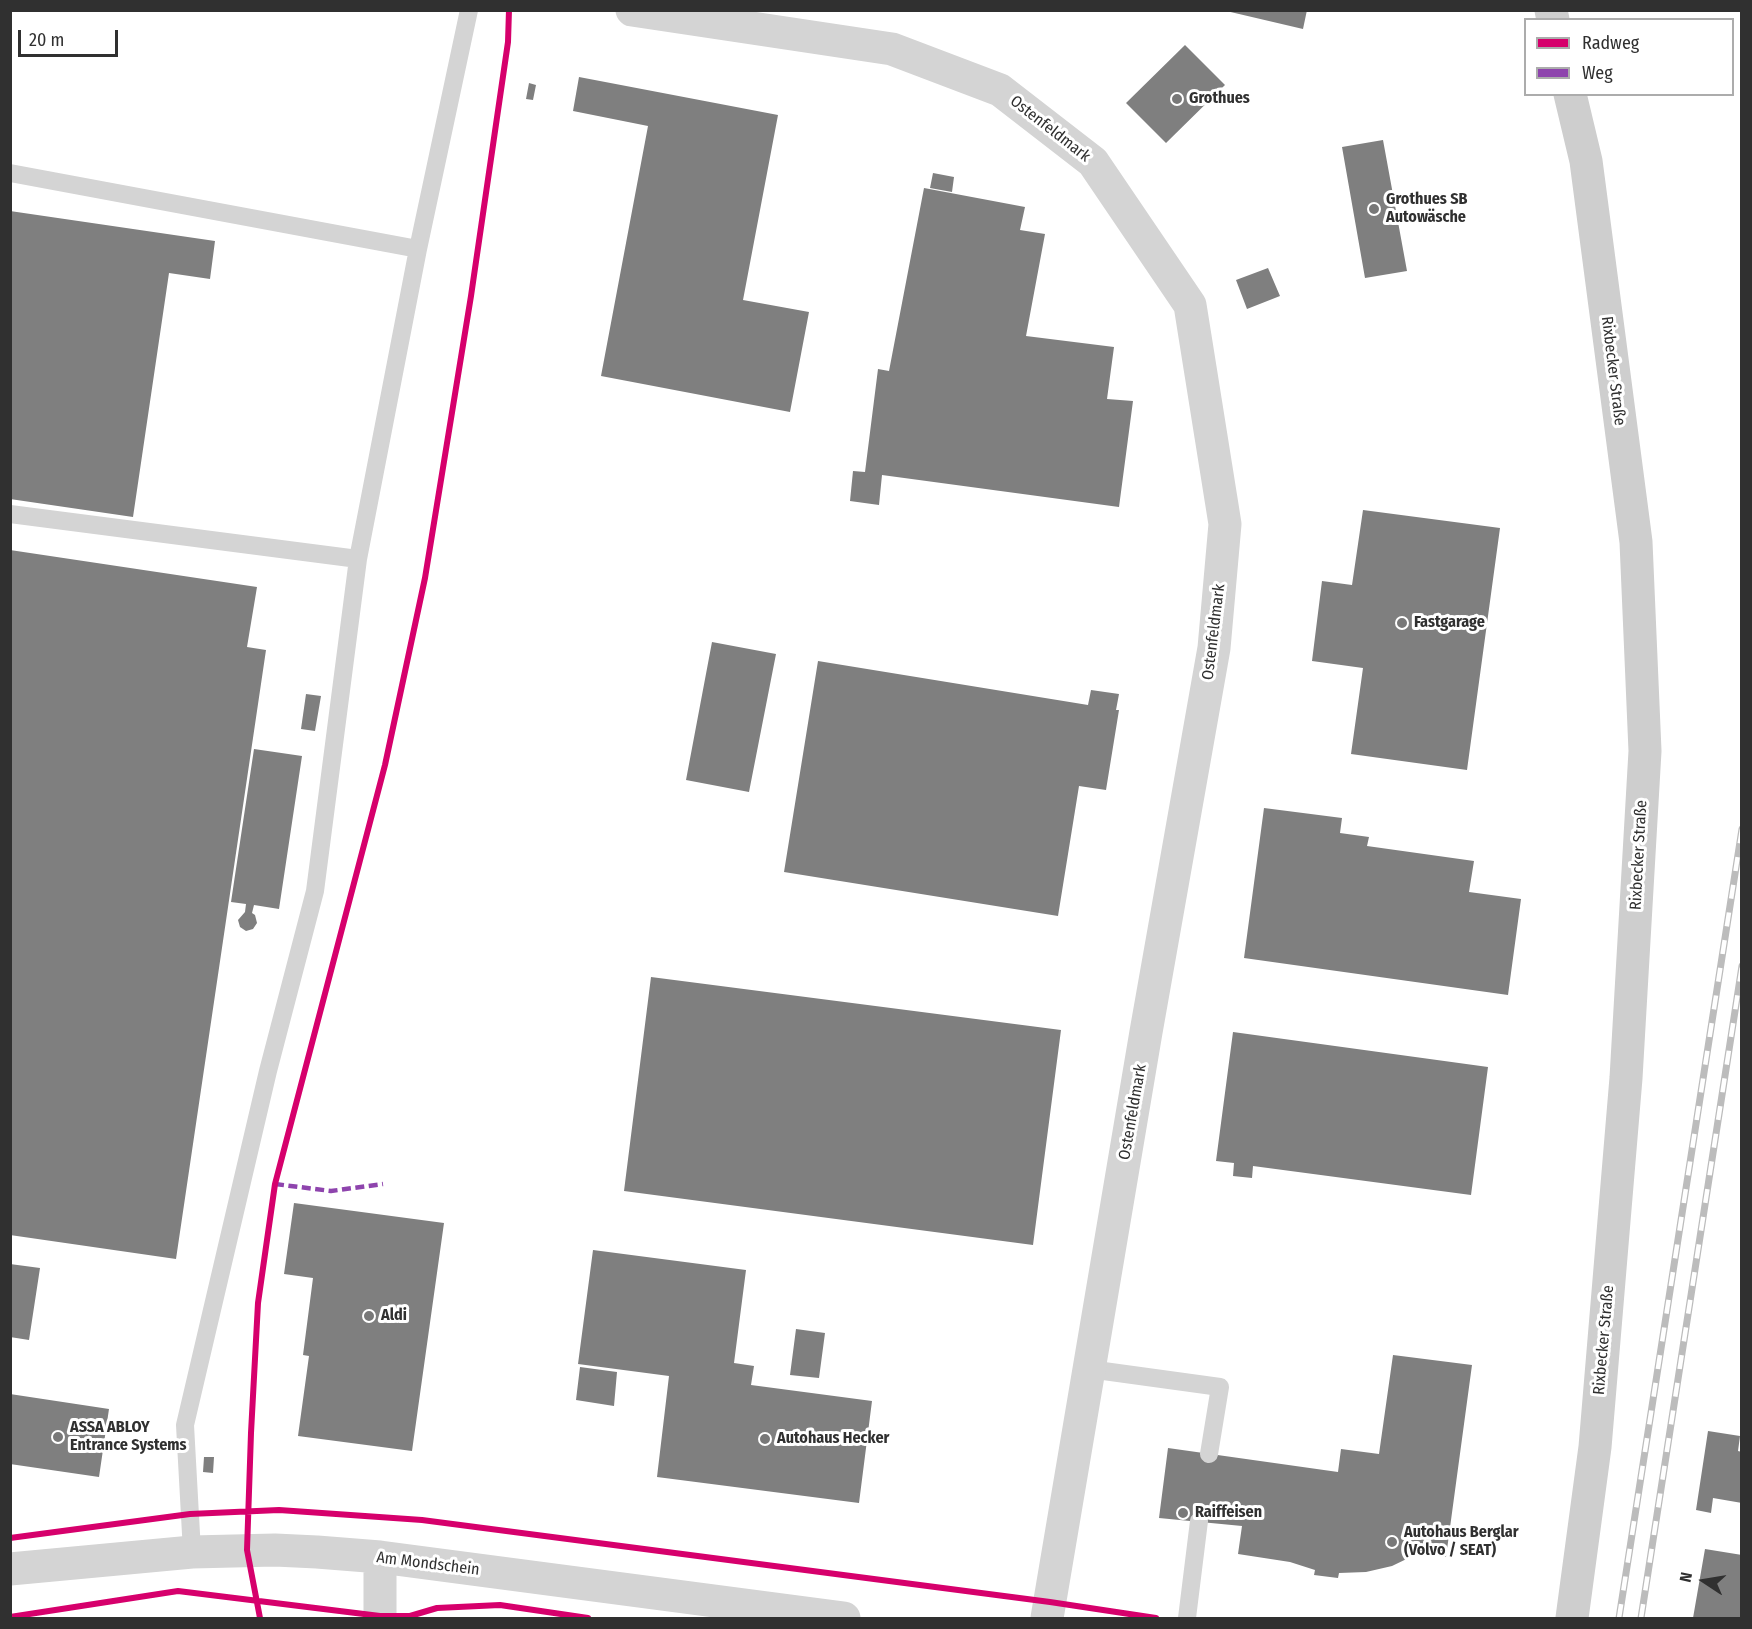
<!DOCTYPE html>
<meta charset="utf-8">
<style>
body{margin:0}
#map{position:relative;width:1752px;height:1629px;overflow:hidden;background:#fff;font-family:"Fira Sans Condensed",sans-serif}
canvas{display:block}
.frame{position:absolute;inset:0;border:12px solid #303030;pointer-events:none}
.legend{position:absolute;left:1524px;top:18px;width:210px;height:78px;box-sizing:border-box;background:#fff;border:2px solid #acacac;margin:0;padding:8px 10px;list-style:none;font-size:18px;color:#303030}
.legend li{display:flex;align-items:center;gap:12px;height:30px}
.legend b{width:30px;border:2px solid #acacac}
.north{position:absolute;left:1674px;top:1551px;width:60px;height:60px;-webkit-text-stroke:4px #fff;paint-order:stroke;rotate:282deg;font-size:16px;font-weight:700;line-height:24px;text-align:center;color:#303030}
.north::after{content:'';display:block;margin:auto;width:21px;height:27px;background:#303030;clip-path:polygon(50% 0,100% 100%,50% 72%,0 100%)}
.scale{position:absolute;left:18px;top:30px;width:100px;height:27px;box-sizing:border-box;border:3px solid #303030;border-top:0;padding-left:8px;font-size:18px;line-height:21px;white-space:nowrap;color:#303030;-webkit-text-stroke:4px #fff;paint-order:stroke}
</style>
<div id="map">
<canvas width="1752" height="1629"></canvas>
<div class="frame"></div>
<ul class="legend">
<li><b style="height:8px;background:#d6006c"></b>Radweg</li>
<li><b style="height:8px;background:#8e44ad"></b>Weg</li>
</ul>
<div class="north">N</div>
<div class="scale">20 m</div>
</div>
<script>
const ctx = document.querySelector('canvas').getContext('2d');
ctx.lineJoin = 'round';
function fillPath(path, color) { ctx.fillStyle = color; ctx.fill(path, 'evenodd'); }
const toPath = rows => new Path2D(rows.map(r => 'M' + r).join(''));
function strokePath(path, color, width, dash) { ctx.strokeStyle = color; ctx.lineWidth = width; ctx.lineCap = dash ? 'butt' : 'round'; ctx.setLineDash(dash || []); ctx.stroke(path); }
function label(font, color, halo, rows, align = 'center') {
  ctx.font = font + ' "Fira Sans Condensed",sans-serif'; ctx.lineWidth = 6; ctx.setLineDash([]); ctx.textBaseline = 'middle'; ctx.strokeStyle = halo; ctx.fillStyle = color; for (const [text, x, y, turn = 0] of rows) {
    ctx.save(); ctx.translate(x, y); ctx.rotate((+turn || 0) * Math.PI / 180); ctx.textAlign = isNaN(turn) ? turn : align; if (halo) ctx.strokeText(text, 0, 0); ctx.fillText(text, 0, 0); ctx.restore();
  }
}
fillPath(toPath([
 [1222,10,1307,10,1303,29],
 [1185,45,1225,85,1166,143,1126,103],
 [579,77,778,115,743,300,809,312,790,412,601,376,648,126,573,111],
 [529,83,536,85,533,100,526,99],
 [1383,140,1407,271,1365,278,1342,147],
 [933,173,954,177,952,192,930,188],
 [924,188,1025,207,1020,230,1045,234,1026,336,1114,347,1107,399,1133,401,1119,507,882,475,879,505,850,501,853,471,865,472,878,369,889,371],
 [10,211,215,241,210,279,169,273,133,517,10,499],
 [1268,268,1280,296,1247,309,1236,280],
 [1363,510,1500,528,1467,770,1351,754,1363,668,1312,661,1322,581,1352,585],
 [10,550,257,587,247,647,266,650,176,1259,10,1235],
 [712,642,776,654,749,792,686,780],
 [818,661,1088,705,1091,690,1119,694,1116,710,1119,710,1106,790,1079,786,1058,916,784,872],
 [306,694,321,696,315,731,301,729],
 [254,749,302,756,279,909,254,905,252,913,255,915,257,923,253,929,246,931,240,927,238,920,245,912,246,904,231,902],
 [1264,808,1342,818,1340,833,1369,837,1367,846,1474,861,1469,892,1521,899,1508,995,1244,958],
 [651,977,1061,1030,1033,1245,624,1191],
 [1233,1032,1488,1067,1471,1195,1253,1166,1252,1178,1233,1176,1234,1163,1216,1161],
 [294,1203,444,1223,412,1451,298,1436,309,1356,303,1355,313,1278,284,1274],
 [593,1250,746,1270,734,1363,754,1366,751,1385,872,1401,859,1503,657,1477,669,1376,578,1364],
 [10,1264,40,1268,29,1340,10,1337],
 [796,1329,825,1333,819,1378,790,1375],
 [1393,1355,1472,1365,1446,1557,1419,1553,1392,1566,1366,1572,1339,1573,1338,1578,1314,1575,1315,1570,1290,1562,1238,1554,1242,1526,1159,1518,1168,1448,1338,1472,1341,1449,1379,1454],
 [580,1367,617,1372,614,1406,576,1400],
 [10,1394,109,1409,99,1477,10,1464],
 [1708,1431,1740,1436,1738,1451,1742,1452,1742,1503,1713,1498,1711,1513,1696,1510],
 [204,1457,214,1457,213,1473,203,1472],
 [1705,1549,1742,1555,1742,1618,1693,1618]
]), '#7f7f7f');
strokePath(toPath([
 [10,173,418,249,358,559,315,891,268,1071,185,1425,192,1552],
 [418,249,469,10],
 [10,514,358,559],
 [1089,1369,1220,1387,1209,1454],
 [1187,1618,1199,1521]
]), '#d4d4d4', 18);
strokePath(toPath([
 [632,10,892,49,1000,90,1093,162,1190,305,1225,524,1214,648,1146,1032,1047,1618],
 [380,1557,380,1618],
 [10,1569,192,1552,275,1550,317,1552,380,1557,844,1618]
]), '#d4d4d4', 33);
strokePath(toPath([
 [1551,10,1553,20],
 [1570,94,1586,161,1636,542,1645,751,1626,1078,1595,1447,1572,1618]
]), '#cecece', 33);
const rail = toPath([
 [1619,1618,1742,829],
 [1641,1618,1742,966]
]);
strokePath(rail, '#bcbcbc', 7);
strokePath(rail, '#fff', 4.5, [14]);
strokePath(toPath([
 [275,1184,331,1191,383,1184]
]), '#8e44ad', 4.5, [9, 4.5]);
strokePath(toPath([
 [10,1538,190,1514,279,1510,422,1520,1050,1602,1156,1618],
 [10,1617,178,1591,380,1616,410,1616,437,1608,500,1605,588,1618],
 [260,1618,247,1550,251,1433,258,1303,275,1184,385,765,425,578,471,296,508,42,509,10]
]), '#d6006c', 6);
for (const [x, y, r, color] of [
 [1177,99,6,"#787878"],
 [1374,209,6,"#787878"],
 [1402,623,6,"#787878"],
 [369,1316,6,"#787878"],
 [58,1437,6,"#787878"],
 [765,1439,6,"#787878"],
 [1183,1513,6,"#787878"],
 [1392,1542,6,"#787878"]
]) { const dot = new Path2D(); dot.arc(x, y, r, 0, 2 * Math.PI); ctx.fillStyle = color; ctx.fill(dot); strokePath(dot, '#fff', 2); }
label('bold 16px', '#303030', '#fff', [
 ["Grothues",1189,99],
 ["Grothues SB",1386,200],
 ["Autowäsche",1386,218],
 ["Fastgarage",1414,623],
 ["Aldi",381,1316],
 ["ASSA ABLOY",70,1428],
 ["Entrance Systems",70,1446],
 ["Autohaus Hecker",777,1439],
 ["Raiffeisen",1195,1513],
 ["Autohaus Berglar",1404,1533],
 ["(Volvo / SEAT)",1404,1551]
], 'left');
label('16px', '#303030', '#fff', [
 ["Ostenfeldmark",1050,129,38],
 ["Rixbecker Straße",1613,371,83],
 ["Ostenfeldmark",1214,632,-83],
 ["Rixbecker Straße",1639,855,-87],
 ["Ostenfeldmark",1133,1112,-80],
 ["Rixbecker Straße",1604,1340,-85],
 ["Am Mondschein",428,1564,7]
]);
</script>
